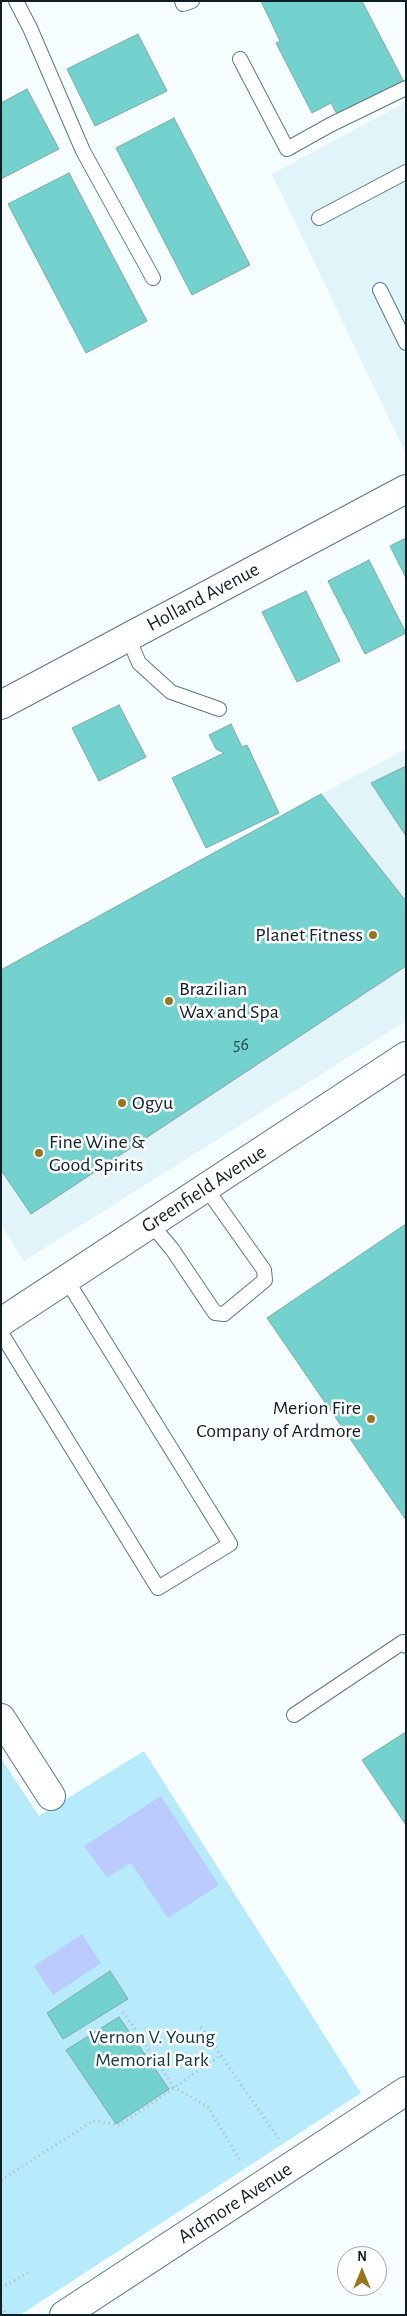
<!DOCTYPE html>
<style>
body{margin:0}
#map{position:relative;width:407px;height:2316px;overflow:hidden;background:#f5fdff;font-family:"Alegreya Sans",sans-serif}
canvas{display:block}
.frame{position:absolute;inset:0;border:2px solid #101f23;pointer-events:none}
.north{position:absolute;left:337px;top:2246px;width:50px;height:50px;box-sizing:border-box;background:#fff;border:1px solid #9fa5a7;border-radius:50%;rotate:0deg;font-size:14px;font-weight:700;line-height:20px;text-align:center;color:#101f23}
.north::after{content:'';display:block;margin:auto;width:18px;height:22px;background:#96751d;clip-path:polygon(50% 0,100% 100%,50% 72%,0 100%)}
</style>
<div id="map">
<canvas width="407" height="2316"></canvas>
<div class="frame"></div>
<div class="north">N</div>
</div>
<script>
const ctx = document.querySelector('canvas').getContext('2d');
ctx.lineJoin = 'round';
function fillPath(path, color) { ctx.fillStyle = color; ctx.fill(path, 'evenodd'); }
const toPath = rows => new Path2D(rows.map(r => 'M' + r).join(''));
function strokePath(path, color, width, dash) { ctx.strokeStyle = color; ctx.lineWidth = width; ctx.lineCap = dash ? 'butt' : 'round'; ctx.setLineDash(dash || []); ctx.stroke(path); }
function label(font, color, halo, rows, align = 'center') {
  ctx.font = font + ' "Alegreya Sans",sans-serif'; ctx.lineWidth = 5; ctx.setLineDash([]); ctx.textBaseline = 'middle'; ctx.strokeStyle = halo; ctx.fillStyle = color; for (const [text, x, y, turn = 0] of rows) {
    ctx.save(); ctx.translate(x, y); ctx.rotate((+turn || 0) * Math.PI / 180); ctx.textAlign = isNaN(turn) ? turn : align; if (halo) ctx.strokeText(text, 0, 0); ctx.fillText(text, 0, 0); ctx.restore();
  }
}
fillPath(toPath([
 [406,102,406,454,272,174],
 [406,749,406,1021,24,1261,1,1225,1,969,198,860,265,827,321,794]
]), '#e1f4fa');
fillPath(toPath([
 [144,1751,361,2093,20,2315,1,2315,1,1758,39,1816]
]), '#b7ebfb');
fillPath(toPath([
 [161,1796,219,1885,168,1918,131,1863,107,1877,84,1846],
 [82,1934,101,1963,53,1995,34,1966]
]), '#bbcbfd');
const building = toPath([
 [261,1,362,1,404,82,338,116,331,103,312,113,276,43,280,41,261,1],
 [138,34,167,91,95,126,67,69,138,34],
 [27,89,59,149,1,179,1,103,27,89],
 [174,118,250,265,192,295,116,148,174,118],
 [69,173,147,321,86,353,8,204,69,173],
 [406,538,406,578,390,546,406,538],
 [369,560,406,633,365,654,328,581,369,560],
 [306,591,340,661,297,682,262,612,306,591],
 [119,705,146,757,99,781,72,728,119,705],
 [231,724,242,747,247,745,279,813,206,848,172,778,224,753,216,749,209,735,231,724],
 [406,766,406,836,371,783,406,766],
 [321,794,406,901,406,966,31,1214,1,1170,1,970,321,794],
 [406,1224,406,1520,267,1318,406,1224],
 [406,1732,406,1825,362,1760,406,1732],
 [110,1971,128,1999,63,2039,47,2013,110,1971],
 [119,2017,169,2089,116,2124,66,2050,119,2017]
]);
fillPath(building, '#74d2ce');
strokePath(building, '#80a8a6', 1);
const service = toPath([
 [16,1,30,28,83,151,153,278],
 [182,1,183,4,192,1],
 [240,59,287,149,330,125,406,88],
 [319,218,406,172],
 [380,290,406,343],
 [128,637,139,663,171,692,219,709],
 [151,1224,172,1249,215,1313,224,1314,265,1280,264,1270,206,1188],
 [1,1333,158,1588,230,1544,66,1279],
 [294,1715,403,1642,406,1646]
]);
const minor = toPath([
 [1,705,406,489],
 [1,1322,406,1056],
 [1,1718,51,1796]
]);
const tertiary = toPath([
 [64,2315,406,2091]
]);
strokePath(service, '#567a85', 16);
strokePath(minor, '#567a85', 30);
strokePath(tertiary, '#567a85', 30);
strokePath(toPath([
 [123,2012,174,2087,208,2107,241,2162],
 [201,2027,279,2139],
 [1,2180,93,2121,120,2125,221,2055],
 [1,2288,31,2271],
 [1,2307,7,2315]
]), '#adb7b9', 3, [1, 4]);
strokePath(service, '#fff', 14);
strokePath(minor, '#fff', 28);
strokePath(tertiary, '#fff', 28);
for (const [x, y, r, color] of [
 [373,935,5,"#96751d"],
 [169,1001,5,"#96751d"],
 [122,1103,5,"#96751d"],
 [39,1153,5,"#96751d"],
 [371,1419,5,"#96751d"]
]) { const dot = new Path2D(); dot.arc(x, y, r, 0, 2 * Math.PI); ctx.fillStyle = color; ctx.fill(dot); strokePath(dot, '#fff', 2); }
label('18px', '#294c4e', null, [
 ["56",241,1045]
]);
label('20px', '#101f23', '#fff', [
 ["Holland Avenue",203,597,-28],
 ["Greenfield Avenue",204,1189,-33],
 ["Ardmore Avenue",235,2203,-33]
]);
label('20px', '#101f23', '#fff', [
 ["Planet Fitness",363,935,"right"],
 ["Brazilian",179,989],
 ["Wax and Spa",179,1012],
 ["Ogyu",132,1103],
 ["Fine Wine &",49,1142],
 ["Good Spirits",49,1165],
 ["Merion Fire",361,1408,"right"],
 ["Company of Ardmore",361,1431,"right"]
], 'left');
label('20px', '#0e3742', '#fff', [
 ["Vernon V. Young",152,2037],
 ["Memorial Park",152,2060]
]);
</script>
